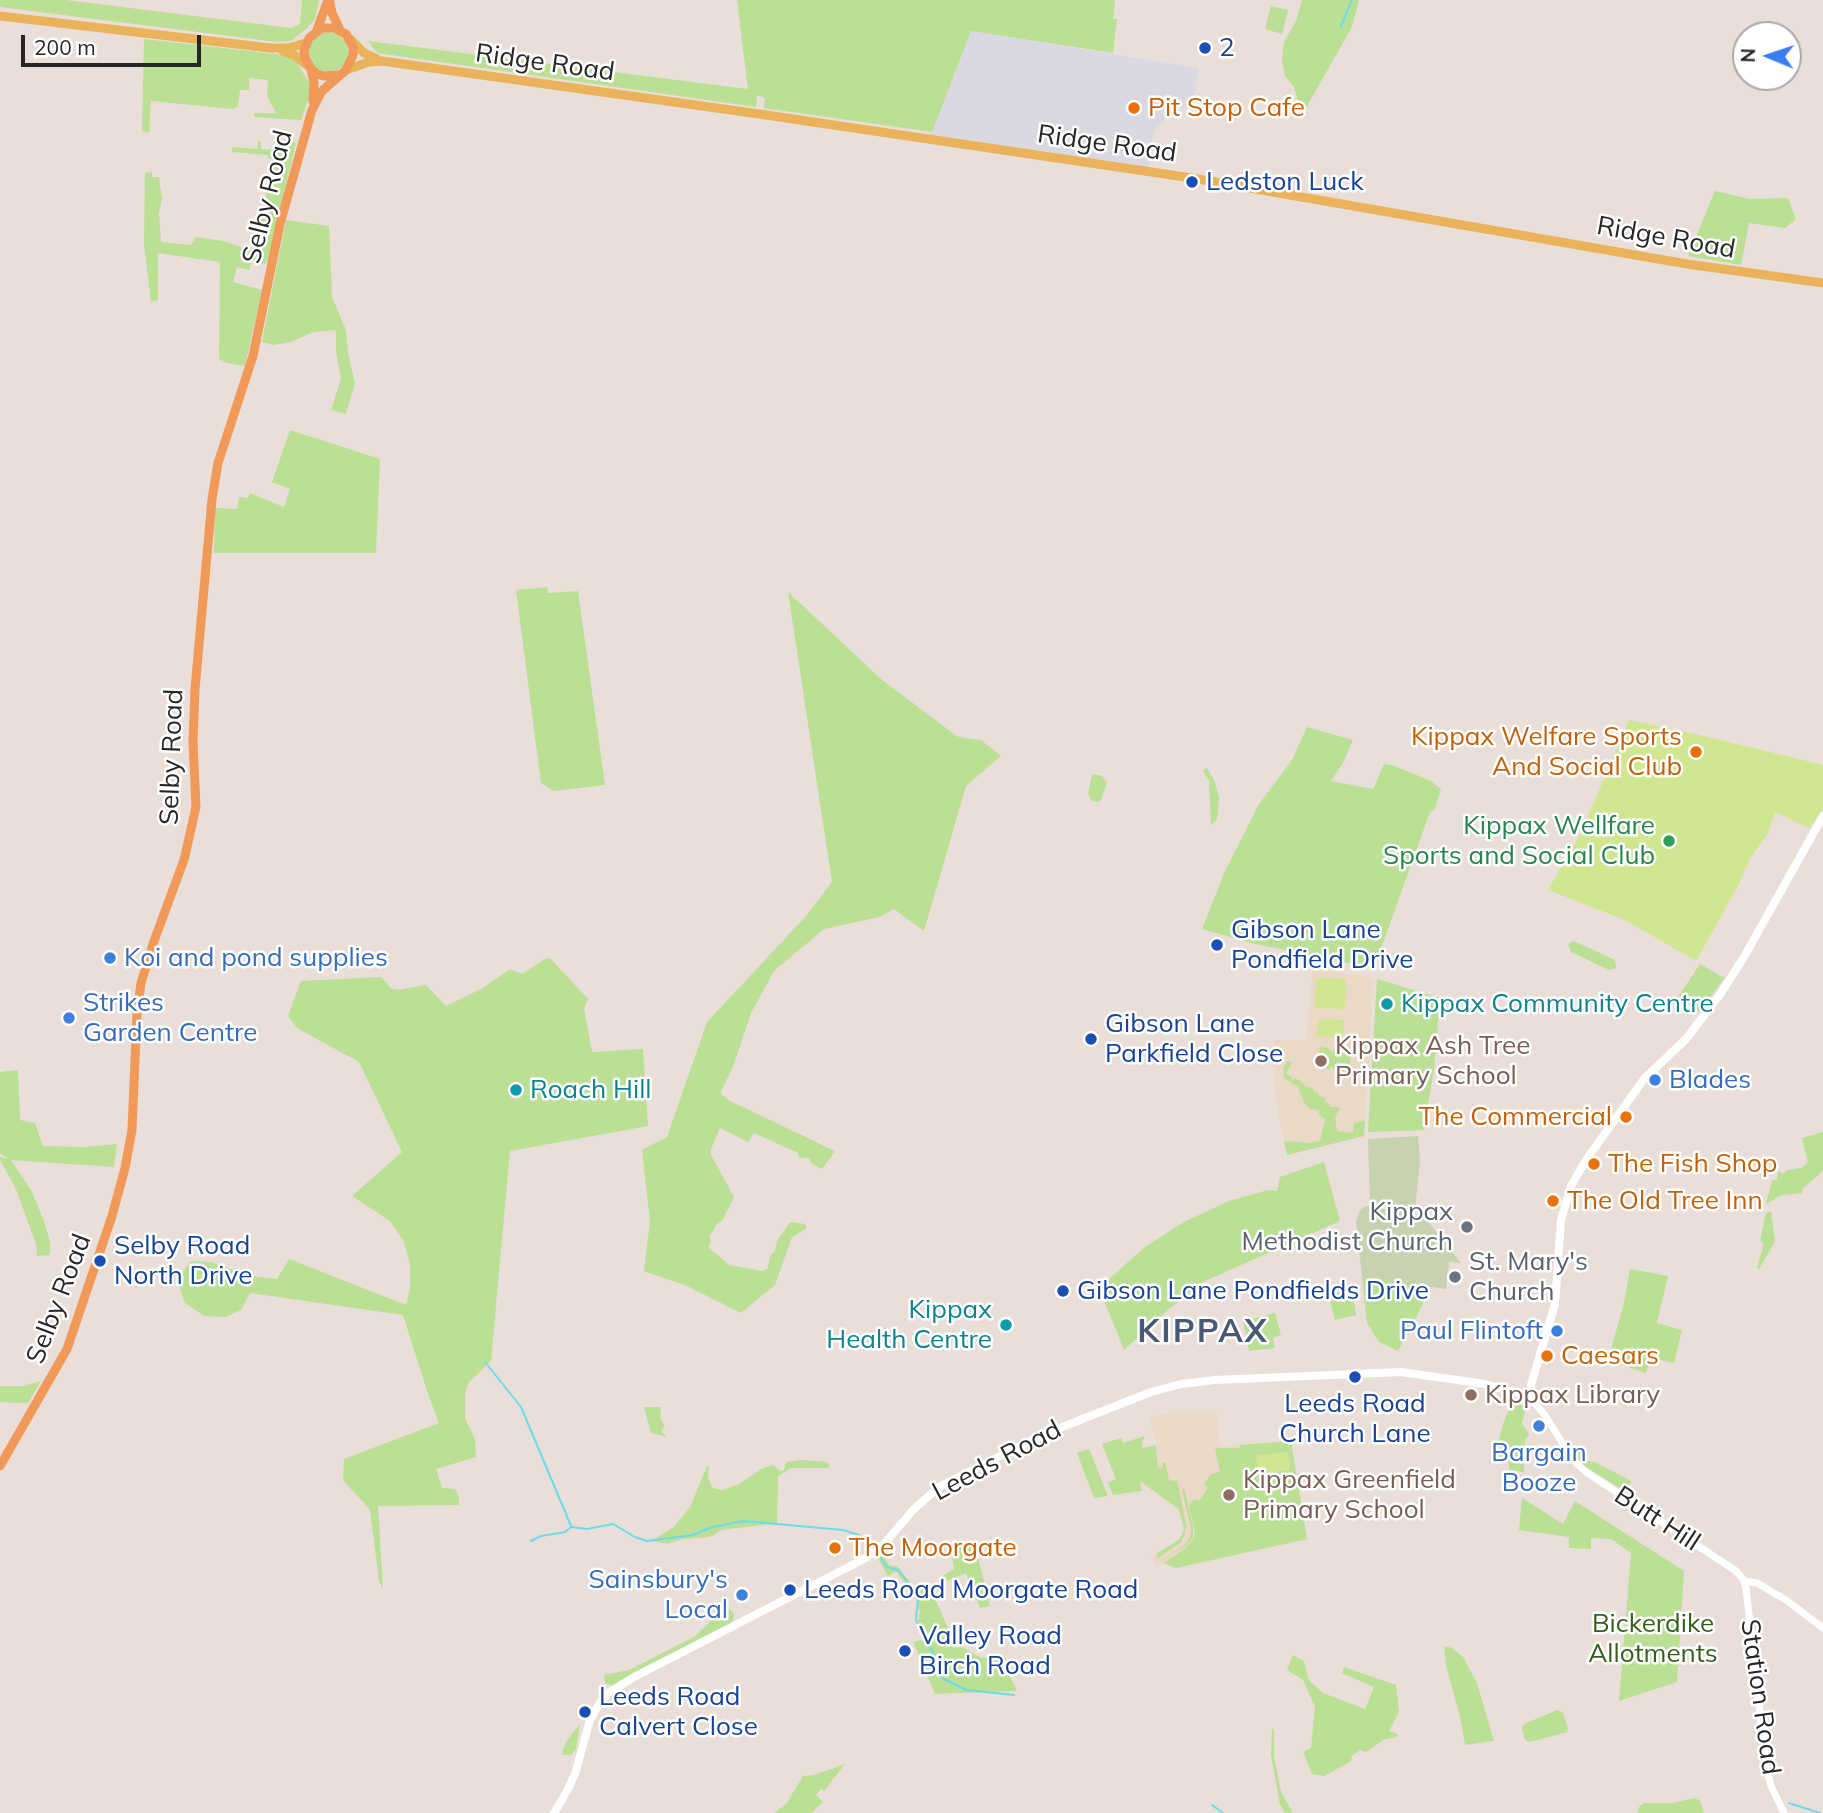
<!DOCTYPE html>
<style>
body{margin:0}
#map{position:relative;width:1823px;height:1813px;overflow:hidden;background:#e9dfd8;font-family:Mulish,sans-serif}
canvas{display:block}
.north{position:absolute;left:1732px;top:21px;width:70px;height:70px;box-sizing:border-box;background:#fff;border:2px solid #a8a8a8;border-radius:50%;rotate:272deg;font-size:19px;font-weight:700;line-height:28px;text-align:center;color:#262626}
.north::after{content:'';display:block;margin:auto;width:24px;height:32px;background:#3b7cf2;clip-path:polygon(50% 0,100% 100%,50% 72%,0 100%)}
.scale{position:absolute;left:21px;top:35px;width:180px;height:32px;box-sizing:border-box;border:4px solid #262626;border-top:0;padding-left:9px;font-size:21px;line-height:24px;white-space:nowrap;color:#262626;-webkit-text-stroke:5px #fff;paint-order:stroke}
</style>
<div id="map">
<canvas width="1823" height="1813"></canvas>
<div class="north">N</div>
<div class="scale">200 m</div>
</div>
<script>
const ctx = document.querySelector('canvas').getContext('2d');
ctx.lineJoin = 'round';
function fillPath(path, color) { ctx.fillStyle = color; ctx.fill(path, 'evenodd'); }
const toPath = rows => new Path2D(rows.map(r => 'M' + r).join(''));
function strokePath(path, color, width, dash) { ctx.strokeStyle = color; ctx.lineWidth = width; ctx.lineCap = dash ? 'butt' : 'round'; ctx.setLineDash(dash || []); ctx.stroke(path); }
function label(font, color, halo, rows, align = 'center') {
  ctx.font = font + ' Mulish,sans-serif'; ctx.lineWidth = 5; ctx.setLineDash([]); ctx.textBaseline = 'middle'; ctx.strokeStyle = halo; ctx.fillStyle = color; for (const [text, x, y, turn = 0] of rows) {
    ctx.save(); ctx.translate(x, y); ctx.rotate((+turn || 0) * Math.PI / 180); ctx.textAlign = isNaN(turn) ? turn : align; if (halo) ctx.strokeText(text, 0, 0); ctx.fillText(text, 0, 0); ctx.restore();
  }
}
fillPath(toPath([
 [971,31,1199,68,1193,103,1173,111,1157,127,1153,135,1148,171,929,139]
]), '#dad9e1');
fillPath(toPath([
 [1313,968,1373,978,1364,1136,1287,1155,1275,1096,1274,1040,1306,1040],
 [1181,1409,1182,1412,1217,1411,1220,1446,1291,1441,1307,1539,1176,1568,1164,1563,1157,1568,1151,1558,1180,1539,1184,1529,1178,1509,1139,1481,1136,1463,1159,1458,1150,1417]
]), '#ebd9c7');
fillPath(toPath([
 [0,0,66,0,291,28,300,24,302,0,319,0,315,19,305,30,291,41,277,42,0,7],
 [737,0,1115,0,1113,19,1117,19,1113,53,971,31,932,132,764,108,765,98,757,95,756,107,377,53,368,41,748,89],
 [1302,0,1359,0,1352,27,1302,115,1294,87,1285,76,1282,61,1284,42,1296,21],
 [1271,6,1288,10,1282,34,1265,29],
 '308 52a20 20 0 1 1 40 0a20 20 0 1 1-40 0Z',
 [144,39,284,55,291,58,297,63,310,84,309,98,301,120,254,117,254,113,276,113,267,96,268,80,249,78,249,90,240,90,238,106,233,109,151,101,149,132,142,131],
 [258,141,261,142,261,149,286,151,289,142,294,141,296,143,268,260,265,264,252,261,249,270,237,267,233,282,262,290,245,366,227,363,219,359,220,262,158,253,158,300,151,302,144,244,145,173,152,172,152,177,159,177,162,199,159,213,161,242,191,245,196,237,223,241,247,249,258,246,262,237,257,236,274,160,268,158,268,155,232,152,232,147,257,149],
 [1715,191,1750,199,1788,198,1796,219,1785,228,1749,223,1741,265,1688,256],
 [286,220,329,226,332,297,346,330,348,353,355,383,346,414,331,410,341,379,336,351,336,330,313,332,291,342,274,345,262,342],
 [290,430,380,459,376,553,214,553,215,508,237,509,239,497,248,498,250,493,284,507,290,489,272,482],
 [547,587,548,593,578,591,605,785,554,791,541,783,516,590],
 [788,592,881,679,954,734,959,737,981,740,1001,756,966,786,924,931,894,909,879,917,824,929,774,971,751,1013,733,1067,720,1093,730,1101,835,1151,822,1169,812,1164,809,1158,802,1158,798,1156,798,1153,754,1133,748,1142,720,1128,711,1149,711,1155,734,1197,722,1221,717,1224,709,1237,711,1242,708,1247,729,1265,763,1271,768,1268,770,1256,775,1251,777,1241,790,1222,805,1224,807,1228,792,1237,775,1285,741,1313,687,1286,644,1271,650,1221,642,1150,667,1137,707,1022,807,915,832,882],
 [1307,727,1353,740,1343,763,1331,781,1373,789,1384,764,1392,765,1431,781,1441,789,1435,809,1430,812,1374,968,1255,944,1202,929,1225,871,1259,804,1292,760],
 [1207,768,1215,782,1219,798,1217,819,1211,825,1209,781,1203,770],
 [1092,774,1102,776,1107,783,1101,800,1098,802,1092,801,1088,794],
 [1574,941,1615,960,1616,968,1609,970,1571,952,1568,944],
 [550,958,588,999,584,1008,592,1052,643,1049,648,1126,510,1151,491,1361,469,1382,465,1393,465,1418,475,1439,476,1457,436,1469,442,1488,455,1489,459,1497,459,1505,378,1506,383,1589,379,1581,370,1510,343,1480,344,1459,439,1423,429,1397,403,1315,250,1293,241,1310,225,1317,204,1316,185,1303,177,1280,191,1261,211,1262,250,1276,277,1279,289,1259,406,1305,410,1288,410,1264,404,1242,390,1221,352,1196,402,1152,359,1062,297,1028,288,1016,301,981,381,977,392,989,398,990,426,985,446,1006,483,988,510,969,522,974,545,959],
 [1700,964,1724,978,1700,1012,1678,997],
 [1377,979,1440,998,1434,1069,1424,1130,1368,1132],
 [1320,1047,1328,1048,1332,1052,1337,1048,1342,1053,1348,1052,1351,1058,1348,1077,1331,1067,1329,1070,1323,1066,1326,1060,1319,1054],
 [1288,1061,1292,1063,1286,1074,1292,1077,1291,1080,1293,1081,1295,1078,1305,1084,1304,1086,1314,1089,1313,1091,1319,1094,1318,1096,1326,1098,1324,1101,1330,1104,1329,1106,1340,1108,1335,1117,1337,1131,1353,1133,1354,1123,1365,1120,1364,1136,1287,1155,1284,1141,1309,1143,1320,1141,1325,1119,1319,1115,1319,1110,1311,1109,1305,1104,1297,1086,1284,1078,1283,1067],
 [18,1070,20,1120,35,1123,43,1146,85,1147,117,1144,114,1167,11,1160,31,1190,44,1221,50,1242,50,1255,37,1256,36,1244,16,1189,0,1160,0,1157,9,1159,0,1153,0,1072],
 [1823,1132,1823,1170,1821,1173,1803,1188,1802,1193,1782,1195,1766,1204,1772,1180,1777,1180,1778,1171,1783,1174,1787,1170,1802,1168,1808,1162,1802,1138],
 [1324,1162,1340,1221,1205,1281,1169,1309,1124,1350,1099,1288,1145,1247,1184,1222,1229,1201,1268,1190,1277,1191,1280,1177],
 [1771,1211,1775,1242,1759,1269,1757,1268,1764,1243,1760,1241,1766,1213],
 [1630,1269,1668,1276,1657,1323,1682,1330,1674,1363,1651,1358,1646,1373,1608,1360,1624,1303],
 [1362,1277,1415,1284,1424,1302,1398,1351,1379,1342,1367,1323],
 [1356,1287,1357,1293,1353,1294,1356,1315,1335,1320,1330,1301,1333,1300,1331,1294],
 [1275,1313,1281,1335,1273,1338,1275,1348,1249,1351,1243,1321,1246,1318,1252,1319],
 [41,1381,28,1403,0,1402,0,1386,24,1386],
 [1512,1401,1526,1407,1522,1423,1529,1434,1525,1439,1524,1472,1509,1470,1509,1459,1495,1457,1503,1424],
 [644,1407,661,1407,660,1418,665,1426,661,1431,667,1437,651,1433],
 [1145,1436,1142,1442,1143,1448,1156,1445,1158,1468,1163,1467,1162,1463,1165,1463,1169,1480,1177,1481,1186,1524,1185,1533,1181,1542,1158,1558,1156,1554,1180,1539,1184,1529,1179,1509,1140,1481,1142,1491,1113,1495,1108,1483,1116,1479,1102,1444,1121,1438,1123,1443],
 [1291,1441,1307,1539,1176,1568,1164,1563,1187,1547,1193,1540,1195,1531,1189,1506,1194,1499,1199,1501,1208,1488,1204,1484,1211,1474,1220,1472,1215,1448,1240,1448,1239,1445],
 [1089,1449,1108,1496,1094,1498,1077,1453],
 [1578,1451,1585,1451,1585,1460,1597,1463,1631,1481,1628,1488,1623,1490,1583,1465,1575,1456],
 [801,1460,828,1462,829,1468,791,1468,778,1476,777,1523,722,1530,710,1537,682,1539,668,1544,651,1541,674,1527,690,1507,707,1466,709,1466,708,1478,713,1488,722,1490,739,1484,763,1468,774,1465,780,1471,784,1470,786,1462],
 [1184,1488,1193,1527,1193,1537,1187,1545,1156,1565,1186,1544,1190,1537,1191,1528,1182,1490],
 [1522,1498,1563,1524,1575,1501,1684,1571,1677,1682,1619,1701,1631,1553,1611,1539,1591,1538,1591,1549,1569,1548,1569,1537,1519,1530],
 [974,1541,990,1606,980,1608,966,1573,947,1581,944,1575,954,1569,951,1551],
 [882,1554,890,1566,897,1566,915,1589,928,1583,949,1630,926,1633,922,1630,918,1621,920,1611,916,1605,918,1602,896,1571,888,1576,877,1557],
 [728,1608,732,1611,734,1615,732,1623,613,1685,605,1684,604,1675,629,1670,694,1637,718,1614],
 [942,1636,948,1639,954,1648,962,1647,981,1658,1005,1656,1008,1672,1017,1691,935,1694,913,1642],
 [1444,1646,1452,1648,1463,1657,1477,1683,1494,1741,1465,1745,1461,1721,1446,1665],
 [1293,1655,1304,1661,1308,1679,1323,1693,1365,1709,1374,1687,1342,1673,1344,1667,1396,1685,1399,1712,1389,1731,1398,1734,1397,1737,1385,1739,1366,1752,1360,1750,1352,1756,1351,1761,1324,1776,1312,1774,1303,1752,1311,1748,1315,1707,1303,1680,1287,1670],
 [1557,1710,1563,1713,1568,1728,1567,1732,1530,1742,1525,1740,1522,1728,1524,1724],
 [580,1724,576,1749,571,1755,564,1755,562,1752,566,1742],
 [1272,1729,1274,1729,1274,1756,1281,1792,1293,1813,1285,1813,1280,1805,1271,1755],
 [845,1764,824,1791,821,1789,816,1795,823,1802,811,1813,774,1813,786,1804,803,1776,814,1775],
 [1695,1798,1700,1801,1704,1813,1637,1813,1639,1807,1644,1803,1672,1803]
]), '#badf95');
fillPath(toPath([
 [1418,1136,1420,1161,1415,1211,1370,1203,1368,1139],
 [1365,1206,1409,1213,1427,1220,1461,1263,1449,1262,1446,1289,1362,1277,1356,1222,1360,1210]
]), '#c6d2b0');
fillPath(toPath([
 [1629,720,1700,735,1823,765,1823,809,1809,828,1775,812,1768,833,1749,860,1739,884,1696,961,1625,920,1548,890,1580,835],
 [1316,978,1346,979,1345,1009,1315,1008],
 [1318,1019,1344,1020,1343,1038,1317,1036],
 [1288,1452,1290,1470,1258,1474,1256,1455]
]), '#d0e691');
strokePath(toPath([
 [1341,26,1352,0],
 [485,1362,521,1407,571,1526],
 [571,1527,587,1529,613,1524,635,1537,647,1541,693,1535,712,1527,744,1521,843,1530,862,1536,870,1544],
 [531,1541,541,1536,565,1532,570,1528],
 [881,1558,887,1567,899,1571,918,1596,916,1620,932,1651,942,1678,966,1690,1014,1695],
 [1789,1803,1820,1813],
 [1212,1805,1223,1813]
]), '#6ddce9', 2);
strokePath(toPath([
 [1531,1399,1545,1415,1572,1459,1586,1472,1736,1571,1743,1579,1746,1588,1766,1767,1771,1786,1784,1813],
 [1744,1581,1757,1583,1786,1600,1823,1628]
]), '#fff', 7);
strokePath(toPath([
 [554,1813,567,1791,575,1774,590,1720,599,1704,608,1693,636,1676,864,1559,884,1544,914,1509,939,1487,1042,1435,1151,1392,1181,1384,1215,1380,1401,1372,1485,1384,1525,1395,1529,1399,1533,1398,1531,1385,1555,1304,1561,1220,1571,1186,1586,1160,1644,1079,1686,1039,1721,993,1744,957,1823,816]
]), '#fff', 8);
strokePath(toPath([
 [0,16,270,48,288,48,306,43],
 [350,39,364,53,377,59],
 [283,51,294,55,308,66],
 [346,70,369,62,382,61,759,114,1192,178,1687,264,1823,283]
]), '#eab25b', 9);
strokePath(toPath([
 [330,2,332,13,340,30],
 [317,30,328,0],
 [311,69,314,83,313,101],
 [0,1466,67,1349,112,1216,125,1168,132,1130,137,1014,141,983,154,941,184,860,196,807,193,742,195,689,212,499,218,463,253,356,280,224,312,110,322,91,346,70,353,55,353,47,346,34,334,28,322,28,309,38,304,51,305,58,311,69,317,74,324,76,338,75]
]), '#f19958', 9);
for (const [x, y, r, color] of [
 [1205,48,7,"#1a4fb4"],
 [1134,108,7,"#e8710a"],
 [1192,182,7,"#1a4fb4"],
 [1696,752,7,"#e8710a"],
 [1669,841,7,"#2e9e5b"],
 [1217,945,7,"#1a4fb4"],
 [110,958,7,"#3f7fe0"],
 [1387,1004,7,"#0f9aa8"],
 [69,1018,7,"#3f7fe0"],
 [1091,1039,7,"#1a4fb4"],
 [1321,1061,7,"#8d6e63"],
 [1655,1080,7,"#3f7fe0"],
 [516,1090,7,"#0f9aa8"],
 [1626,1117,7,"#e8710a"],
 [1594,1164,7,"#e8710a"],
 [1553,1201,7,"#e8710a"],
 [1467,1227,7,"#6b7280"],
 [100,1261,7,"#1a4fb4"],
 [1455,1277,7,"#6b7280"],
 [1063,1291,7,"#1a4fb4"],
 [1006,1325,7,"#0f9aa8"],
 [1557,1331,7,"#3f7fe0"],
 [1547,1356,7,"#e8710a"],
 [1355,1377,7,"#1a4fb4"],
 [1471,1395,7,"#8d6e63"],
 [1539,1426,7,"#3f7fe0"],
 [1229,1495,7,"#8d6e63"],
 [835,1548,7,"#e8710a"],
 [790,1590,7,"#1a4fb4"],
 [742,1595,7,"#3f7fe0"],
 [905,1651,7,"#1a4fb4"],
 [585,1712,7,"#1a4fb4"]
]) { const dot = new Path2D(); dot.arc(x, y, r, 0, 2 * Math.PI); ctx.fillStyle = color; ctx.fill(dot); strokePath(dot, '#fff', 2.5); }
label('26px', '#164399', '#fff', [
 ["2",1219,48],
 ["Ledston Luck",1206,182],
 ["Gibson Lane",1231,930],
 ["Pondfield Drive",1231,960],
 ["Gibson Lane",1105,1024],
 ["Parkfield Close",1105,1054],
 ["Selby Road",114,1246],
 ["North Drive",114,1276],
 ["Gibson Lane Pondfields Drive",1077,1291],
 ["Leeds Road",1355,1404,"center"],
 ["Church Lane",1355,1434,"center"],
 ["Leeds Road Moorgate Road",804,1590],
 ["Valley Road",919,1636],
 ["Birch Road",919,1666],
 ["Leeds Road",599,1697],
 ["Calvert Close",599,1727]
], 'left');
label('26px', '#262626', '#fff', [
 ["Ridge Road",545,63,8],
 ["Ridge Road",1107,144,8],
 ["Selby Road",268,197,-76],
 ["Ridge Road",1666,238,10],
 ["Selby Road",172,757,-88],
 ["Selby Road",59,1299,-69],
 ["Leeds Road",997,1461,-28],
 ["Butt Hill",1657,1519,33],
 ["Station Road",1760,1697,82]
]);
label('26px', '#c56008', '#fff', [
 ["Pit Stop Cafe",1148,108],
 ["Kippax Welfare Sports",1682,737,"right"],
 ["And Social Club",1682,767,"right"],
 ["The Commercial",1612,1117,"right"],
 ["The Fish Shop",1608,1164],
 ["The Old Tree Inn",1567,1201],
 ["Caesars",1561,1356],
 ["The Moorgate",849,1548]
], 'left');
label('26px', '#27864d', '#fff', [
 ["Kippax Wellfare",1655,826],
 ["Sports and Social Club",1655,856]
], 'right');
label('26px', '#366cbe', '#fff', [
 ["Koi and pond supplies",124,958],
 ["Strikes",83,1003],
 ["Garden Centre",83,1033],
 ["Blades",1669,1080],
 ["Paul Flintoft",1543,1331,"right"],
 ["Bargain",1539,1453,"center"],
 ["Booze",1539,1483,"center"],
 ["Sainsbury's",728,1580,"right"],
 ["Local",728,1610,"right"]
], 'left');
label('26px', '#0d838f', '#fff', [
 ["Kippax Community Centre",1401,1004],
 ["Roach Hill",530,1090],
 ["Kippax",992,1310,"right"],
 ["Health Centre",992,1340,"right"]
], 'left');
label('26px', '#785e54', '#fff', [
 ["Kippax Ash Tree",1335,1046],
 ["Primary School",1335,1076],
 ["Kippax Library",1485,1395],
 ["Kippax Greenfield",1243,1480],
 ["Primary School",1243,1510]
], 'left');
label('26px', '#5b616d', '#fff', [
 ["Kippax",1453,1212],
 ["Methodist Church",1453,1242],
 ["St. Mary's",1469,1262,"left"],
 ["Church",1469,1292,"left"]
], 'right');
label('26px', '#345f1b', '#fff', [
 ["Bickerdike",1653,1624],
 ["Allotments",1653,1654]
]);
ctx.letterSpacing = '2px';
label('bold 33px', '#495875', '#fff', [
 ["KIPPAX",1203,1332]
]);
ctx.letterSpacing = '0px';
</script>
